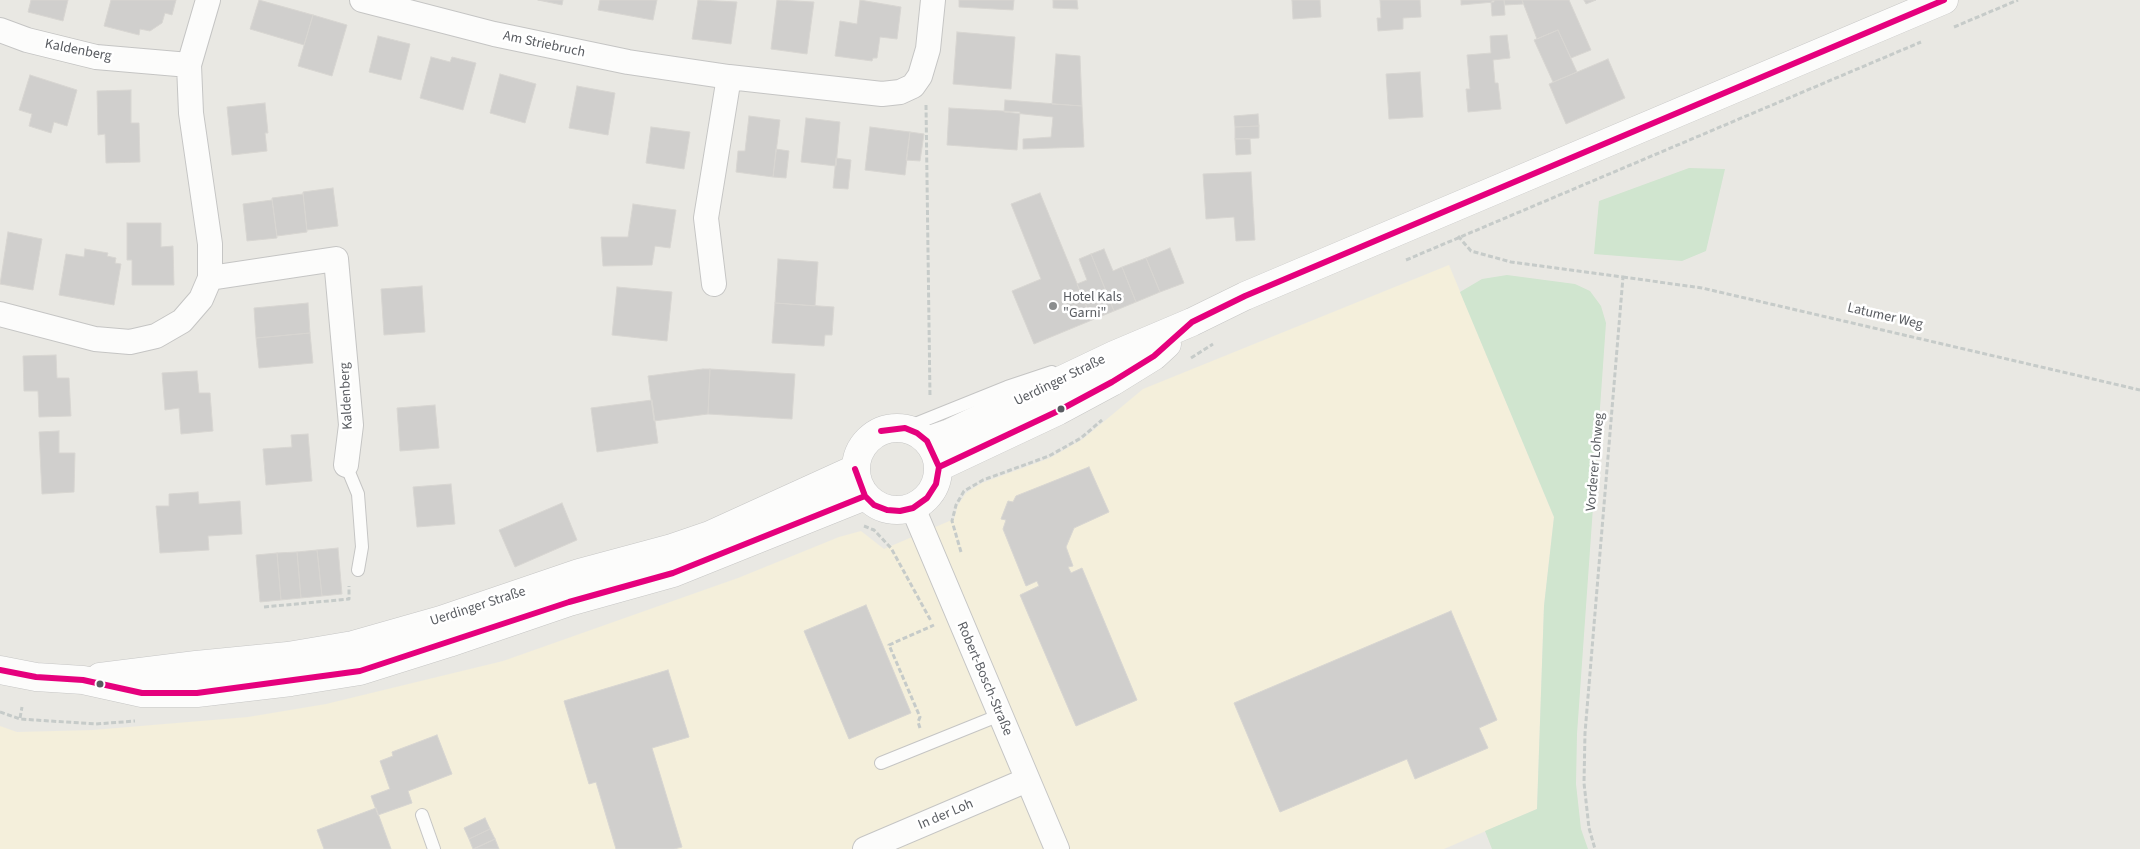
<!DOCTYPE html>
<meta charset="utf-8">
<style>
body{margin:0}
canvas{display:block;background:#e9e8e3}
</style>
<canvas width="2140" height="849"></canvas>
<script>
const ctx = document.querySelector('canvas').getContext('2d');
ctx.lineJoin = 'round';
function fillPath(path, color) { ctx.fillStyle = color; ctx.fill(path, 'evenodd'); }
const toPath = rows => new Path2D(rows.map(r => 'M' + r).join(''));
function strokePath(path, color, width, dash) { ctx.strokeStyle = color; ctx.lineWidth = width; ctx.lineCap = dash ? 'butt' : 'round'; ctx.setLineDash(dash || []); ctx.stroke(path); }
function label(font, color, halo, rows, align = 'center') {
  ctx.font = font + ' "Source Sans 3",sans-serif'; ctx.lineWidth = 5; ctx.setLineDash([]); ctx.textBaseline = 'middle'; ctx.strokeStyle = halo; ctx.fillStyle = color; for (const [text, x, y, turn = 0] of rows) {
    ctx.save(); ctx.translate(x, y); ctx.rotate((+turn || 0) * Math.PI / 180); ctx.textAlign = isNaN(turn) ? turn : align; if (halo) ctx.strokeText(text, 0, 0); ctx.fillText(text, 0, 0); ctx.restore();
  }
}
fillPath(toPath([
 [1449,265,1554,517,1544,606,1537,809,1444,849,0,849,0,726,17,732,93,730,248,717,326,704,503,661,738,578,839,537,861,531,884,549,954,519,958,505,966,493,982,483,1050,458,1083,439,1143,389]
]), '#f4efdb');
fillPath(toPath([
 [1689,168,1725,169,1706,251,1682,261,1594,254,1599,201],
 [1507,275,1575,284,1590,291,1601,306,1606,323,1577,734,1576,784,1581,829,1588,849,1492,849,1485,831,1537,809,1544,606,1554,517,1460,292,1482,279]
]), '#d0e5cf');
const building = toPath([
 [31,0,68,0,63,21,28,12,31,0],
 [111,0,176,0,172,15,165,13,162,23,150,31,140,29,139,35,104,26,111,0],
 [259,0,313,15,304,45,250,29,259,0],
 [538,0,563,0,562,5,538,0],
 [600,0,657,0,653,20,598,10,600,0],
 [698,0,737,2,731,44,692,39,698,0],
 [777,0,814,2,807,54,771,49,777,0],
 [860,0,901,7,897,39,880,37,877,58,873,58,872,61,835,56,840,21,857,24,860,0],
 [959,0,1014,0,1013,10,959,7,959,0],
 [1053,0,1077,0,1078,9,1053,8,1053,0],
 [1292,0,1320,0,1321,17,1293,19,1292,0],
 [1380,0,1420,0,1421,17,1403,18,1403,29,1378,31,1377,18,1381,18,1380,0],
 [1461,0,1494,0,1494,2,1461,5,1461,0],
 [1494,0,1504,0,1505,15,1492,16,1491,2,1494,0],
 [1504,0,1522,0,1523,4,1505,5,1504,0],
 [1522,0,1569,0,1591,50,1571,58,1558,30,1537,39,1522,0],
 [1584,0,1596,0,1586,4,1584,0],
 [313,15,347,25,332,76,298,66,313,15],
 [1558,30,1577,72,1553,82,1534,40,1558,30],
 [957,32,1015,37,1011,89,953,84,957,32],
 [1507,35,1510,58,1493,60,1495,83,1498,83,1501,109,1468,112,1466,89,1470,89,1467,55,1491,53,1490,36,1507,35],
 [378,36,410,44,401,80,369,72,378,36],
 [1056,54,1080,56,1082,106,1052,104,1056,54],
 [431,57,450,62,452,57,476,63,463,110,420,98,431,57],
 [1608,59,1625,98,1566,124,1549,84,1608,59],
 [1420,72,1423,117,1389,119,1386,74,1420,72],
 [500,74,536,84,525,123,490,113,500,74],
 [30,75,77,90,67,126,54,122,51,133,29,126,32,114,19,110,30,75],
 [577,86,615,93,608,135,569,128,577,86],
 [131,90,131,123,139,123,140,162,106,163,105,134,98,135,97,91,131,90],
 [1005,100,1082,106,1084,147,1023,149,1023,139,1051,137,1053,117,1004,112,1005,100],
 [265,103,268,133,265,133,267,151,232,155,227,107,265,103],
 [949,108,1020,112,1017,150,947,145,949,108],
 [1258,114,1259,126,1235,127,1234,116,1258,114],
 [749,116,780,120,773,177,736,172,738,151,745,151,749,116],
 [806,118,840,122,836,166,801,162,806,118],
 [1259,126,1259,138,1235,139,1235,127,1259,126],
 [651,127,690,132,684,169,646,163,651,127],
 [870,127,910,132,905,175,865,170,870,127],
 [910,132,924,134,920,161,906,160,910,132],
 [1235,139,1250,139,1251,154,1236,155,1235,139],
 [776,149,789,151,786,178,773,177,776,149],
 [836,158,851,160,848,189,833,188,836,158],
 [1251,172,1255,240,1236,241,1234,217,1206,219,1203,174,1251,172],
 [333,188,338,226,307,230,303,192,333,188],
 [1040,193,1092,320,1034,344,1012,291,1041,279,1011,204,1040,193],
 [303,194,307,232,277,236,272,198,303,194],
 [272,200,277,238,247,241,243,204,272,200],
 [633,204,676,210,670,248,655,246,652,265,603,266,601,237,628,237,633,204],
 [127,223,161,223,161,247,173,246,174,285,132,285,132,260,127,260,127,223],
 [8,232,42,239,33,290,0,284,8,232],
 [1170,248,1184,283,1160,292,1146,258,1170,248],
 [85,249,108,253,107,256,116,258,115,263,121,264,114,305,59,295,66,254,84,257,85,249],
 [1104,249,1113,271,1122,267,1136,302,1114,311,1091,254,1104,249],
 [1091,254,1114,311,1092,320,1077,284,1087,280,1079,259,1091,254],
 [1146,258,1160,292,1136,302,1122,267,1146,258],
 [778,259,818,262,815,306,775,303,778,259],
 [422,286,425,332,384,335,381,289,422,286],
 [617,287,672,292,667,341,612,335,617,287],
 [308,303,310,333,256,338,254,308,308,303],
 [775,303,834,307,832,335,825,335,824,346,772,343,775,303],
 [310,333,313,363,259,368,256,338,310,333],
 [56,355,57,378,69,378,71,416,39,417,38,391,24,391,23,356,56,355],
 [703,369,710,369,708,414,654,421,648,376,703,369],
 [710,369,795,374,792,419,708,414,710,369],
 [197,371,199,393,210,393,213,431,181,434,179,408,165,410,162,373,197,371],
 [652,400,658,443,597,452,591,408,652,400],
 [435,405,439,448,400,451,397,408,435,405],
 [59,431,59,453,75,453,74,492,42,494,39,432,59,431],
 [308,434,312,481,266,485,263,449,292,447,291,435,308,434],
 [1089,467,1109,512,1074,528,1066,547,1073,566,1068,567,1071,573,1082,568,1137,700,1076,726,1020,595,1039,586,1037,581,1026,586,1003,529,1006,520,1001,519,1008,501,1013,502,1016,496,1089,467],
 [451,484,455,524,417,527,413,487,451,484],
 [198,492,199,504,240,501,242,534,208,536,209,550,160,553,156,506,169,506,169,494,198,492],
 [562,503,577,540,515,567,499,530,562,503],
 [338,548,342,594,322,596,317,550,338,548],
 [317,550,322,596,301,598,297,552,317,550],
 [297,552,301,598,281,600,277,553,297,552],
 [277,553,281,600,260,602,256,555,277,553],
 [866,605,911,713,849,739,804,631,866,605],
 [1451,611,1497,720,1479,728,1488,748,1415,779,1407,759,1280,812,1234,703,1451,611],
 [668,670,689,737,652,748,682,847,674,849,616,849,596,782,589,784,564,701,668,670],
 [437,735,452,774,408,791,412,803,378,815,371,796,390,789,380,761,393,756,392,752,437,735],
 [376,808,391,849,324,849,317,830,376,808],
 [485,818,490,829,469,839,464,828,485,818],
 [490,829,495,839,473,849,469,839,490,829],
 [495,839,499,849,474,849,495,839]
]);
fillPath(building, '#d0cfcd');
strokePath(building, '#d8d6d2', 1);
const lane = toPath([
 [905,428,1007,387,1052,372],
 [346,465,358,494,362,547,358,570],
 [881,763,1000,715],
 [422,815,434,849]
]);
const street = toPath([
 [362,0,494,34,628,62,729,77,882,94,900,92,913,86,920,76,928,49,933,0],
 [0,30,27,40,96,57,189,65],
 [210,278,336,259,351,425,346,465],
 [714,284,706,218,729,77],
 [0,314,95,339,130,342,156,336,182,321,201,299,210,278,210,244,191,113,189,65,208,0],
 [913,508,1057,849],
 [865,849,1027,780]
]);
const secondary = toPath([
 '856 469a41 41 0 1 1 82 0a41 41 0 1 1-82 0Z',
 [927,441,950,433,1114,355,1192,322,1245,296,1944,0],
 [939,467,1058,411,1112,382,1154,356,1167,344],
 [0,670,36,677,83,680,142,693,197,693,291,682,360,671,449,643,569,602,673,573,865,496],
 [100,677,196,665,288,656,353,645,441,620,579,573,672,548,710,535,855,469]
]);
strokePath(lane, '#c5c5c4', 14);
strokePath(street, '#c5c5c4', 26);
strokePath(secondary, '#c6c6c5', 29);
strokePath(toPath([
 [1954,27,2018,0],
 [926,105,930,397],
 [1458,236,1471,251,1511,262,1623,277,1585,733,1584,783,1589,828,1595,849],
 [1406,260,1921,42],
 [1623,277,1702,288,2140,390],
 [1191,358,1213,344],
 [864,526,874,530,891,548,931,621],
 [961,552,952,521,956,505,964,491,983,480,1049,456,1081,438,1102,420],
 [264,607,349,599,349,586],
 [0,712,20,719,96,724,135,721],
 [20,718,22,707],
 [920,728,918,722,920,717,889,645,934,625]
]), '#c6cbc9', 3, [5, 2.5]);
strokePath(lane, '#fcfcfb', 12);
strokePath(street, '#fcfcfb', 24);
strokePath(secondary, '#fcfcfb', 28);
strokePath(toPath([
 [939,467,1058,411,1112,382,1154,356,1192,322,1245,296,1944,0],
 [855,469,865,496,874,505,887,510,900,511,913,508,927,498,936,484,939,467,927,441,917,433,905,428,881,431],
 [0,670,36,677,83,680,142,693,197,693,360,671,569,602,673,573,865,496]
]), '#e5007d', 6);
for (const [x, y, r, color] of [
 [1053,306,5,"#8b8d8e"],
 [1061,409,4.5,"#595c61"],
 [100,684,4.5,"#595c61"]
]) { const dot = new Path2D(); dot.arc(x, y, r, 0, 2 * Math.PI); ctx.fillStyle = color; ctx.fill(dot); strokePath(dot, '#fff', 2); }
label('14px', '#595c61', '#fff', [
 ["Am Striebruch",544,45,12],
 ["Kaldenberg",78,51,11],
 ["Latumer Weg",1885,317,13],
 ["Uerdinger Straße",1060,381,-26],
 ["Kaldenberg",347,396,-93],
 ["Vorderer Lohweg",1596,462,-85],
 ["Uerdinger Straße",478,607,-18],
 ["Robert-Bosch-Straße",984,679,67],
 ["In der Loh",946,815,-23]
]);
label('14px', '#595c61', '#fff', [
 ["Hotel Kals",1063,298],
 ["\"Garni\"",1063,314]
], 'left');
</script>
